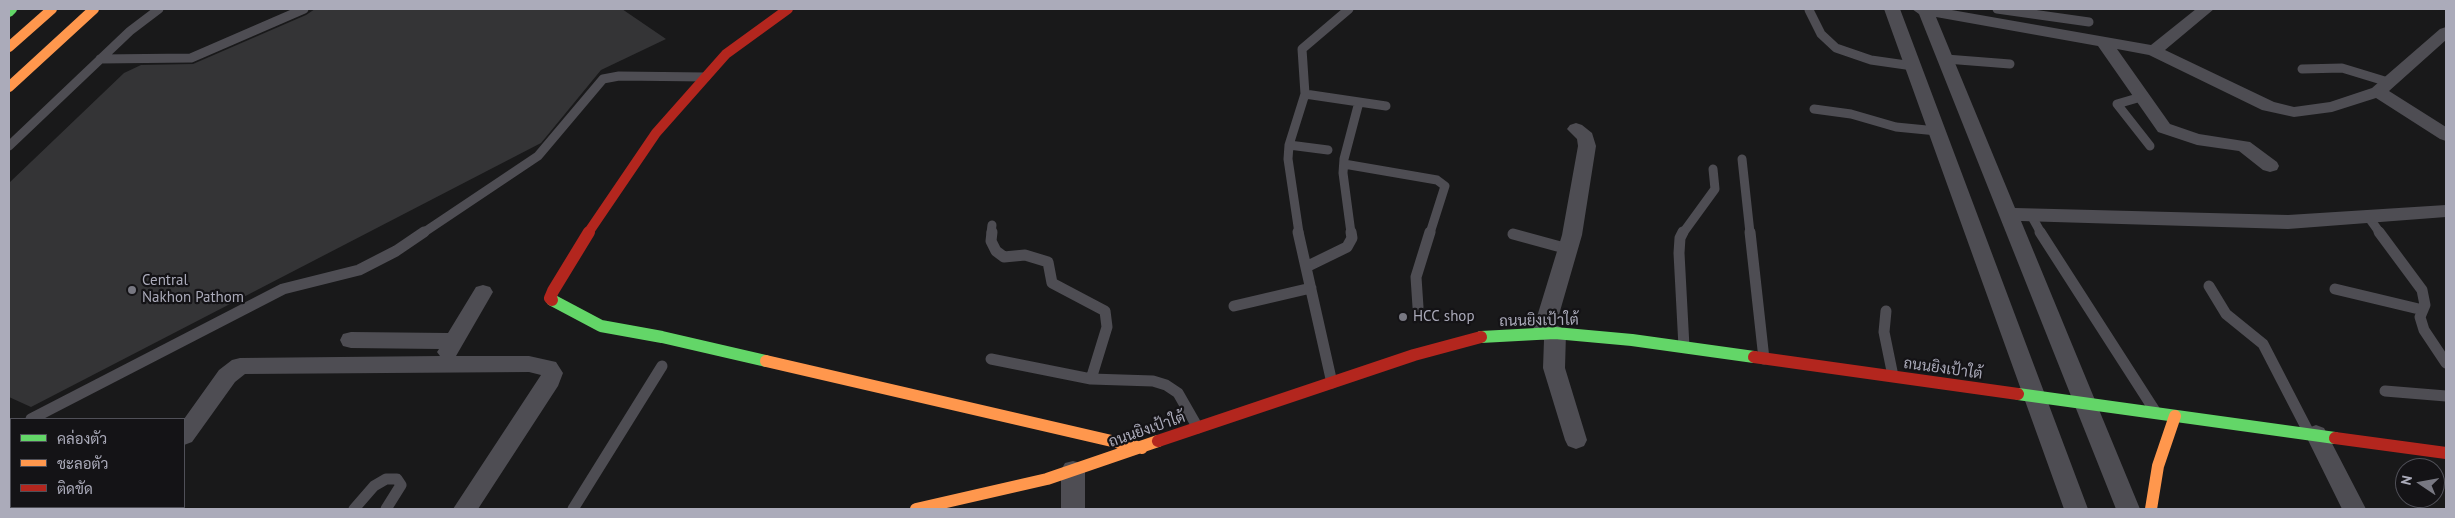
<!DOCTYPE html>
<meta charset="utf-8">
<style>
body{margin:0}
#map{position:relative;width:2455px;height:518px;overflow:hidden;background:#19191a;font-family:"PT Sans",Sarabun,sans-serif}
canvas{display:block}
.frame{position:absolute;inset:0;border:10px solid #ababba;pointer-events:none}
.legend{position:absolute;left:10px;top:418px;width:175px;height:90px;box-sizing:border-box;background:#141316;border:1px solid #505058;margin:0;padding:6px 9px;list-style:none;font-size:15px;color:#ababba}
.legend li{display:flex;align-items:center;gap:10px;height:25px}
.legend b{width:25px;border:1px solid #505058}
.north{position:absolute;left:2395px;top:458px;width:50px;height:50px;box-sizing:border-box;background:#141316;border:1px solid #505058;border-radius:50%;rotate:282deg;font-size:14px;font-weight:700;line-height:20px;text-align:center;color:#ababba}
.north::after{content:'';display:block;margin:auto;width:18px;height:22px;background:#787882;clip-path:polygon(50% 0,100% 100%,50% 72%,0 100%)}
</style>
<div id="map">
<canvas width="2455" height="518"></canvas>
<div class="frame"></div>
<ul class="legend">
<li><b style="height:6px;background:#63d668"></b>คล่องตัว</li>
<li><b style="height:6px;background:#ff974d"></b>ชะลอตัว</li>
<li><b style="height:6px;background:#b3261e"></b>ติดขัด</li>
</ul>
<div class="north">N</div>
</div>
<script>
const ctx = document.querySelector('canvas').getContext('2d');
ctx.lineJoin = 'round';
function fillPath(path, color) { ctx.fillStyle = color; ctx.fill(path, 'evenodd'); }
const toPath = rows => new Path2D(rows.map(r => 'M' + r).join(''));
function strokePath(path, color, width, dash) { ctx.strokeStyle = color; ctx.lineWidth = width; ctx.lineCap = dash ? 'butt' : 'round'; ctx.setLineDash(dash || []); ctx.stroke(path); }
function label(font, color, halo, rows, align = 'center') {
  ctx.font = font + ' "PT Sans",Sarabun,sans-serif'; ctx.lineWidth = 4.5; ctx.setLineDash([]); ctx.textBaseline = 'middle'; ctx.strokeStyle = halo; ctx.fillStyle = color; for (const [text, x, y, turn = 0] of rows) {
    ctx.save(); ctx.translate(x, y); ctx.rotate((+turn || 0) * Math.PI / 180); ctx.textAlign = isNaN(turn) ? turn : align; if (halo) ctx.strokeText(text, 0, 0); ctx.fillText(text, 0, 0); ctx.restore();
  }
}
fillPath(toPath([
 [315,9,622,9,666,39,601,70,541,143,31,407,9,397,9,183,124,73,141,65,193,64,306,15]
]), '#343436');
strokePath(toPath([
 [1997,9,2089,22],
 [1809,10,1821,34,1836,48,1871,60,1913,66],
 [100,59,191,58,304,9],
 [1946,59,2010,64],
 [2302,69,2342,68,2388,82],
 [1305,94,1386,106],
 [2141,97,2117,104,2150,146],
 [1814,109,1851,114,1896,127,1937,131],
 [1289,145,1328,150],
 [9,146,130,31,159,9],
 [1742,159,1750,233],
 [1344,164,1437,180,1445,186,1430,233],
 [2031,215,2041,233],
 [2367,215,2380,233],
 [423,233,538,156,603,79,619,76,706,77],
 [991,233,992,225],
 [1299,233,1288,159,1289,145,1305,94,1302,49,1349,9],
 [1351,233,1343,173,1344,159,1359,102],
 [1683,233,1715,189,1713,169]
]), '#4e4d53', 9);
strokePath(toPath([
 [992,232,991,241,996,251,1004,257,1025,255,1048,262,1052,283,1105,311,1107,327,1091,379],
 [1298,232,1332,383],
 [1683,232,1680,238,1679,253,1684,347],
 [1750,232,1764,359],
 [2040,232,2155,411],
 [2379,232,2422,290,2425,305,2420,317,2424,330,2446,363],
 [1513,234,1568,249],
 [1306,267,1347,247,1352,238,1351,232],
 [2209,286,2226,314,2263,344,2309,433],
 [2335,289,2423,310],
 [1234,306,1311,288],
 [1418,307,1416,277,1430,232],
 [1886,311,1884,332,1893,376],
 [991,359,1091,379,1153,381,1166,385,1178,393,1198,428],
 [2385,391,2446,396],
 [31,419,283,289,359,270,396,251,424,232],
 [9,431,11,429],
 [354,509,374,486,386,479,397,479,401,485,386,509],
 [573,509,662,366]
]), '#4e4d53', 11);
fillPath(toPath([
 [1884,9,1900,9,2088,509,2064,509,1884,9],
 [1912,9,1946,9,2151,45,2196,9,2214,9,2165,50,2274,102,2294,107,2330,102,2372,88,2440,29,2446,27,2446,40,2389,91,2446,127,2446,141,2440,139,2376,98,2332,112,2294,117,2262,110,2149,55,2117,49,2170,124,2199,134,2250,142,2277,162,2279,166,2277,170,2270,172,2263,170,2239,151,2197,145,2158,132,2098,46,1936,17,2015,208,2288,215,2446,205,2446,217,2288,229,2021,221,2140,509,2116,509,1919,14,1912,9],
 [1576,123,1582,125,1592,133,1596,146,1582,235,1556,325,1562,328,1566,333,1565,368,1587,440,1584,446,1576,449,1568,446,1565,440,1543,368,1544,340,1536,338,1532,333,1562,235,1578,146,1577,139,1567,129,1570,125,1576,123],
 [483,285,490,287,493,292,456,356,529,356,556,362,563,373,558,386,478,509,453,509,541,375,529,372,245,374,235,382,192,442,184,445,184,419,219,370,232,360,240,358,440,356,437,352,439,349,351,348,343,346,340,340,343,334,351,332,448,333,476,287,483,285],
 [2316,425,2324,428,2366,509,2342,509,2305,434,2308,428,2316,425],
 [1073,461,1081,463,1085,470,1085,509,1061,509,1061,470,1065,463,1073,461]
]), '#4e4d53');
strokePath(toPath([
 [9,12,12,9]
]), '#63d668', 10);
strokePath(toPath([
 [552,300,601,326,662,337,766,361],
 [1481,337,1555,333,1632,340,1754,357],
 [2018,394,2335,438]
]), '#63d668', 12);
strokePath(toPath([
 [9,47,52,9],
 [9,87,94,9]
]), '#ff974d', 10);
strokePath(toPath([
 [766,361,1142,448],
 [916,509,1047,479,1158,441],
 [2151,509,2158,466,2175,416]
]), '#ff974d', 12);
strokePath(toPath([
 [588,233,656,133,726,54,788,9]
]), '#b3261e', 10);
strokePath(toPath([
 [552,300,550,298,553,291,589,232],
 [1754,357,2018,394],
 [2335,438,2446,453],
 [1158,441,1414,355,1481,337]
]), '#b3261e', 12);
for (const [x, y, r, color] of [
 [132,290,5,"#787882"],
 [1403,317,5,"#787882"]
]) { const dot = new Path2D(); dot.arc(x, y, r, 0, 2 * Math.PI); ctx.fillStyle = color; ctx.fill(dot); strokePath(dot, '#141316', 2); }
label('15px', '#ababba', '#141316', [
 ["Central",142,281],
 ["Nakhon Pathom",142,298],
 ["HCC shop",1413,317]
], 'left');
label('15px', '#ababba', '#141316', [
 ["ถนนยิงเป้าใต้",1539,321,-1],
 ["ถนนยิงเป้าใต้",1943,369,8],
 ["ถนนยิงเป้าใต้",1147,430,-19]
]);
</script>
